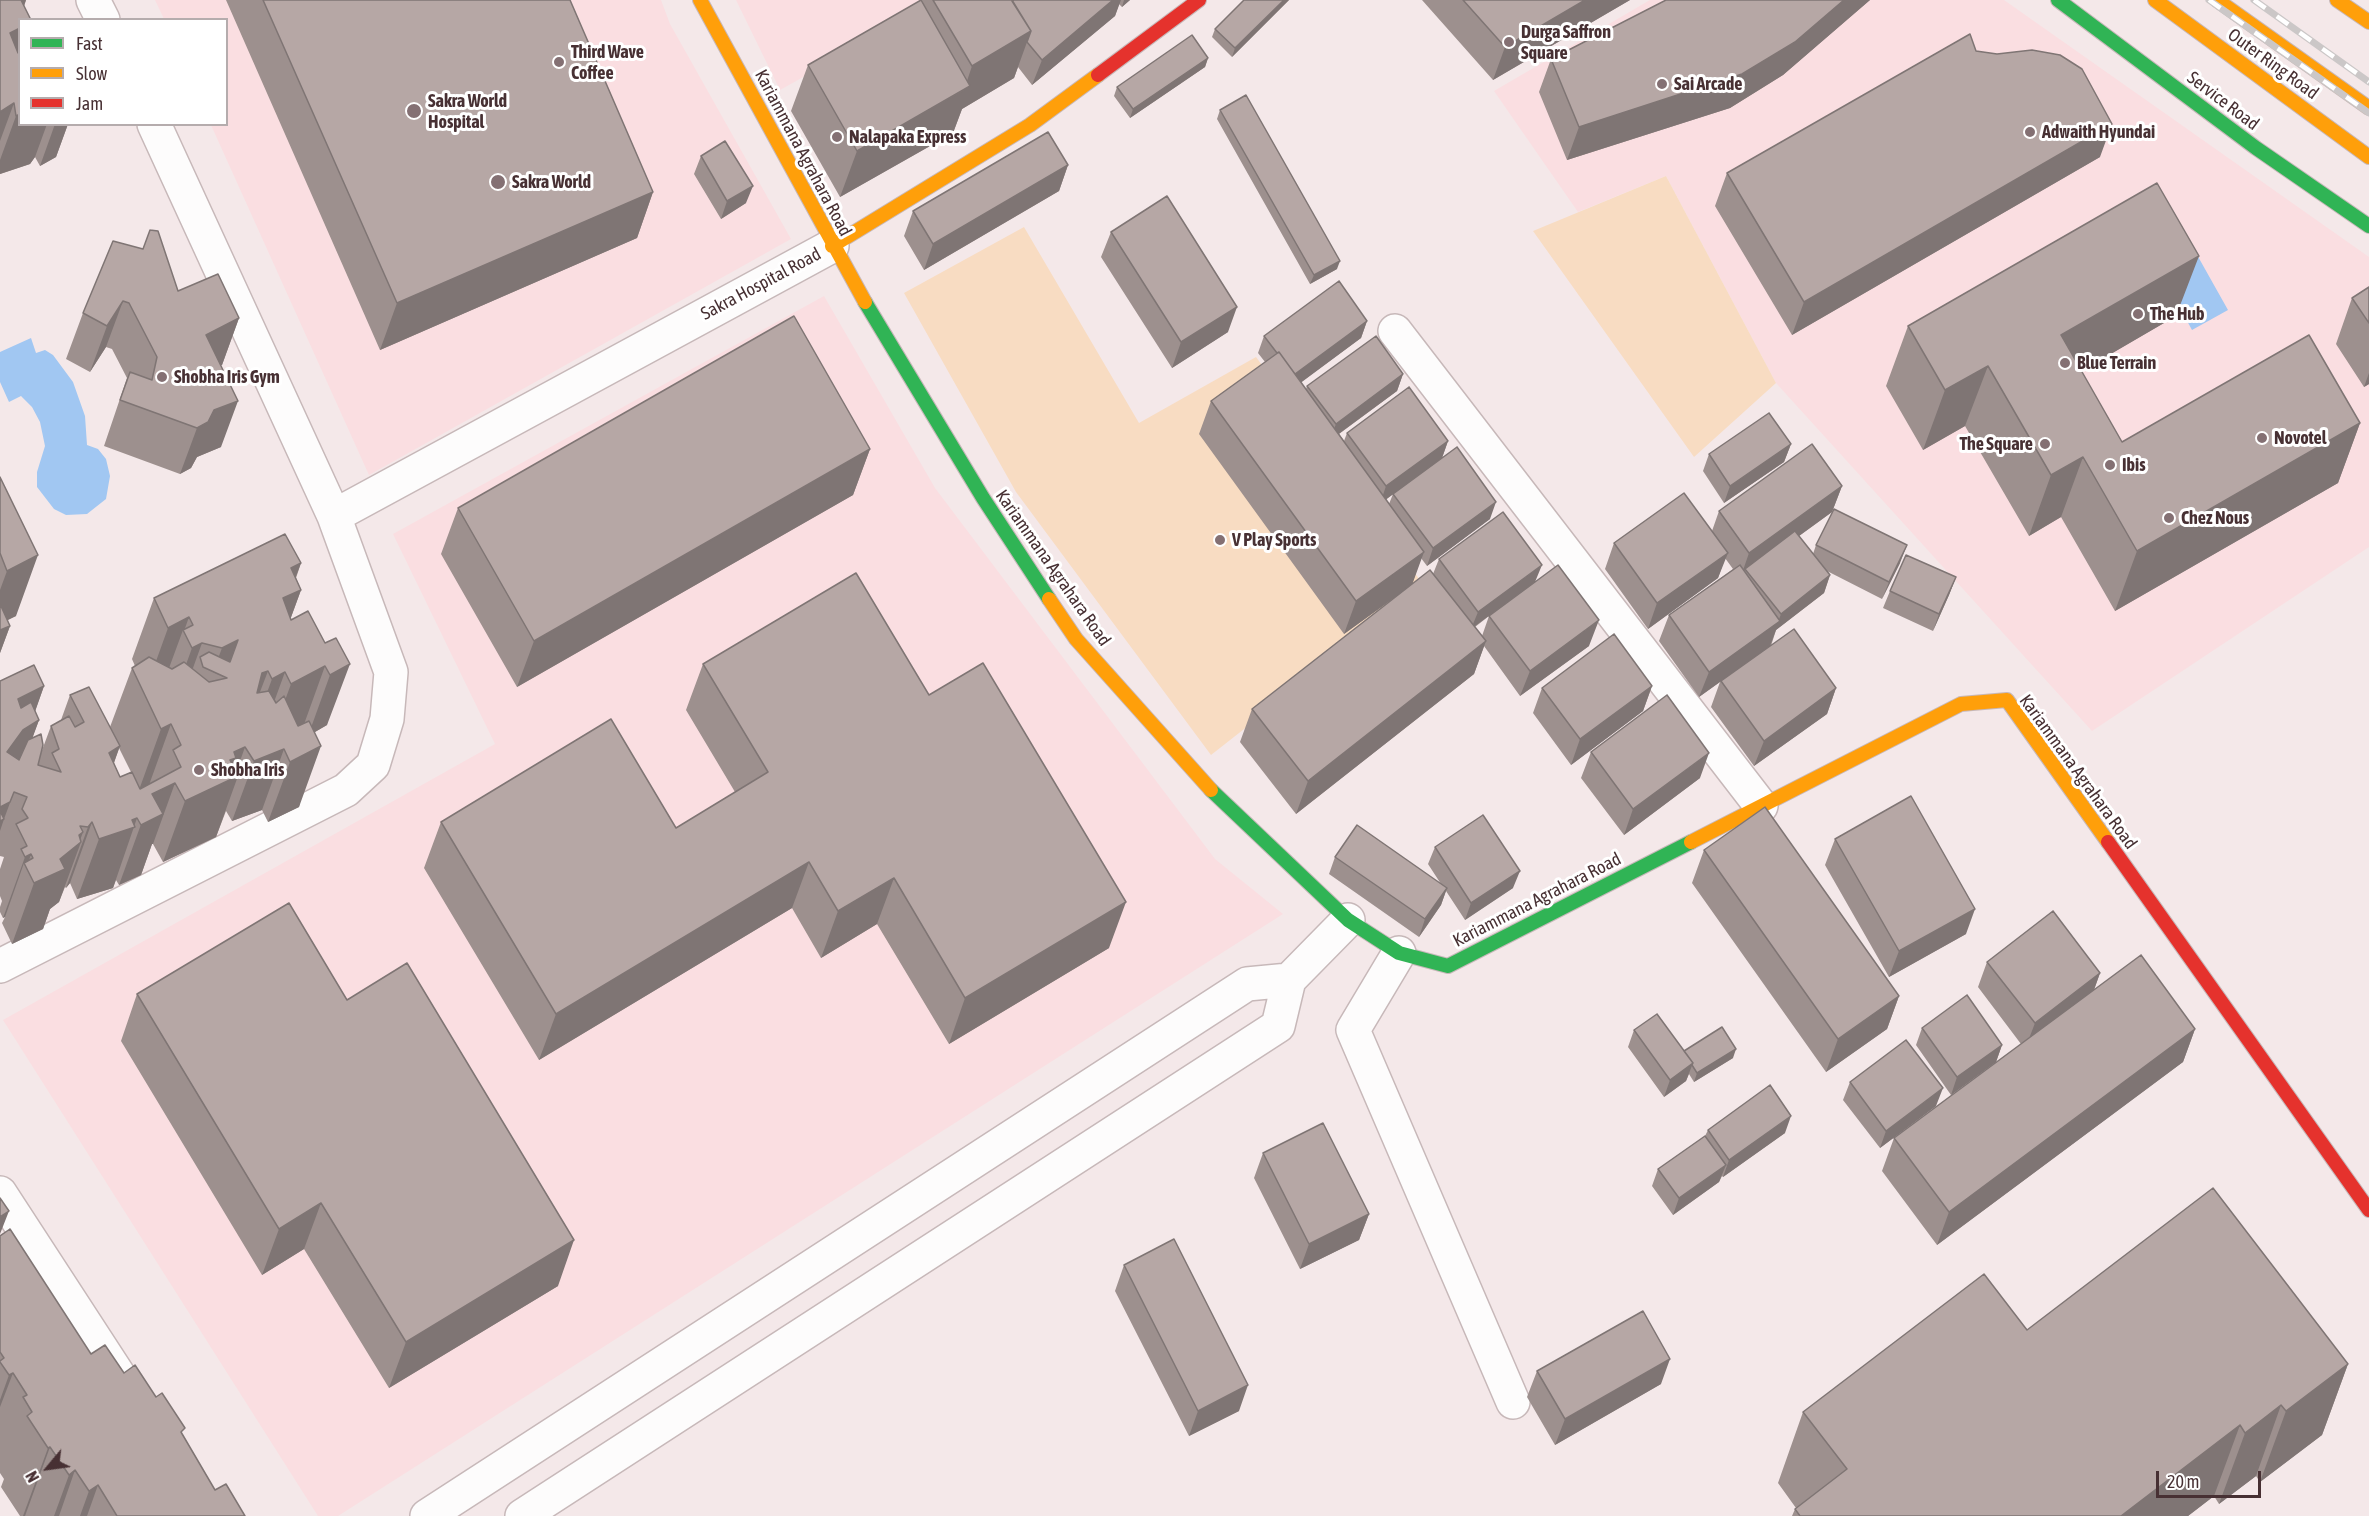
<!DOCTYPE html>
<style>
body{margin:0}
#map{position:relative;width:2369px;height:1516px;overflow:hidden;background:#f4e8e9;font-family:"Asap Condensed",sans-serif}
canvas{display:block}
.legend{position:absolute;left:18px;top:18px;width:210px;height:108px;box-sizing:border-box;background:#fff;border:2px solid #b5acad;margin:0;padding:8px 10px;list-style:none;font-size:18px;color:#473033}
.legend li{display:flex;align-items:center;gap:12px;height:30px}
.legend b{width:30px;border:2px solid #b5acad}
.north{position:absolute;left:18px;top:1438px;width:60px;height:60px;-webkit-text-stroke:4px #fff;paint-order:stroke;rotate:241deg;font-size:16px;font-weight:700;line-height:24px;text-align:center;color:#473033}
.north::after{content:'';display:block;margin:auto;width:21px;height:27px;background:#473033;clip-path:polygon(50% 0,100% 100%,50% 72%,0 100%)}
.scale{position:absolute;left:2156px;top:1471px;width:105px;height:27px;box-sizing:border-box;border:3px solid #473033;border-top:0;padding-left:8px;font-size:18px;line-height:21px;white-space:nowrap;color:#473033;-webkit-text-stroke:4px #fff;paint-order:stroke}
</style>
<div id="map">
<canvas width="2369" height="1516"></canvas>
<ul class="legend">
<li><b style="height:8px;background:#30b455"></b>Fast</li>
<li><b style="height:8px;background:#ff9f0a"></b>Slow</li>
<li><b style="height:8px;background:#e5322d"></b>Jam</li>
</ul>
<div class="north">N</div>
<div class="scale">20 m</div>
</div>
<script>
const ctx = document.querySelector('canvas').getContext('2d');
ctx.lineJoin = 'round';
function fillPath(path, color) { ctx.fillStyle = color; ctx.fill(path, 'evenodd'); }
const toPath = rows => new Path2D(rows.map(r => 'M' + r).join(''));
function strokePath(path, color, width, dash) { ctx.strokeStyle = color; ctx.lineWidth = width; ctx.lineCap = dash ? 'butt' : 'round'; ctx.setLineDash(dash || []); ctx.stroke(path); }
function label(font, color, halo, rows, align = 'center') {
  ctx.font = font + ' "Asap Condensed",sans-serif'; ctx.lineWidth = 6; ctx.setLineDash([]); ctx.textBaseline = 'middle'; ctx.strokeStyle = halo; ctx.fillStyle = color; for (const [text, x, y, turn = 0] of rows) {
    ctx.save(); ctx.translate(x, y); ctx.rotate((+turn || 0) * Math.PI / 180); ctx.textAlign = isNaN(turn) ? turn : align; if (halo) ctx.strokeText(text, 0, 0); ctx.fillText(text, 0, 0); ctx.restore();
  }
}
fillPath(toPath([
 [155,0,661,0,670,24,791,239,369,475,211,125,226,124,226,20,164,19],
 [736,0,941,0,780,90],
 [1650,0,2004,0,2369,257,2369,547,2092,731,1776,383,1666,176,1578,212,1494,91],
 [824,296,935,488,1215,859,1283,914,338,1516,318,1516,3,1020,495,744,393,534]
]), '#fadee1');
fillPath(toPath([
 [1666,176,1776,383,1694,457,1533,231],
 [1024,227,1139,423,1256,357,1425,587,1211,755,1016,492,904,293]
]), '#f8dcc2');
fillPath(toPath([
 [2187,237,2228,310,2192,330,2152,257],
 [31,338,36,353,45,350,53,355,73,382,85,416,87,445,98,449,106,459,110,476,106,499,87,514,66,515,54,509,37,487,37,472,45,446,40,422,32,407,21,396,9,402,0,382,0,352]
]), '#a1c7f2');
const street = toPath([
 [93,0,103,20],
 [1395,331,1761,806],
 [334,516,832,246],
 [1399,953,1353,1030,1513,1402],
 [0,966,346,790,373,765,387,719,391,672,334,516,154,124],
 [0,1193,125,1385],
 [427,1516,1247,984,1289,980],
 [522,1516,1278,1026,1289,980,1348,920]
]);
const fast = toPath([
 [2058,0,2256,148,2369,226],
 [865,302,983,498,1049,599],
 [1211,790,1348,920,1399,953,1448,966,1691,842]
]);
const slow = toPath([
 [700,0,865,302],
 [2155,0,2369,157],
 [2217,0,2369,108],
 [2337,0,2369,22],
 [832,246,1030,125,1098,75],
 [1049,599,1076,639,1211,790],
 [1691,842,1961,704,2007,700,2108,842]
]);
const jam = toPath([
 [1098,75,1199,0],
 [2108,842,2369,1210]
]);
strokePath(street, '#c7b8b9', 36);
strokePath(fast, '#c7b8b9', 16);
strokePath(slow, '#c7b8b9', 16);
strokePath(jam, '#c7b8b9', 16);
strokePath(street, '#fdfcfc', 33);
strokePath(fast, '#30b455', 14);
strokePath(slow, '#ff9f0a', 14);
strokePath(jam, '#e5322d', 14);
const rail = toPath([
 [2209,0,2369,113],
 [2254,0,2369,82]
]);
strokePath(rail, '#cbc7c7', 7);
strokePath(rail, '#fff', 4.5, [14]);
fillPath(toPath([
 [0,0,26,0,20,20,20,124,68,124,56,157,40,166,35,157,30,164,0,174],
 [226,0,570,0,653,192,637,238,380,350],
 [920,0,1012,0,1012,1,1014,0,1130,0,1122,7,1119,4,1115,16,1032,85,1018,67,1014,78,962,109,953,133,840,197,791,111,808,65,919,2],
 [1244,0,1289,0,1232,57,1212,37,1215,29],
 [1422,0,1630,0,1493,80],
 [1666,0,1870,0,1783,75,1730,108,1567,160,1539,92,1551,59],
 [1976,51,2100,157,1792,335,1715,206,1727,173],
 [1208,58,1205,67,1130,118,1114,96,1117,87],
 [1220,110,1337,269,1310,284,1217,119],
 [701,156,746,203,721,219,694,174],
 [1068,165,1059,191,924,270,904,236,913,211],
 [1111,232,1228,332,1172,368,1101,257],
 [113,241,178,291,239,318,222,365,221,365,221,447,197,457,191,468,180,474,104,446,127,378,112,349,106,347,90,372,66,359,83,313],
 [2369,287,2369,384,2364,387,2336,344,2352,298],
 [2176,316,2081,371,2122,442,2360,423,2338,483,2115,611,2061,517,2029,536,1965,426,1923,450,1886,386,1908,326],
 [1367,321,1361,338,1301,382,1306,389,1307,386,1403,374,1397,391,1339,434,1344,441,1347,433,1448,441,1442,458,1490,519,1427,566,1421,558,1412,584,1433,574,1439,559,1535,582,1589,646,1520,696,1484,646,1474,674,1296,814,1240,742,1252,709,1398,595,1344,634,1199,434,1211,401,1265,362,1258,353,1264,336],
 [1425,471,1393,494,1389,504,1386,499],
 [1489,616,1482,636,1475,627],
 [1791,444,1784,462,1724,503,1703,471,1709,454],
 [870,449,853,495,517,687,441,554,458,508],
 [0,477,16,616,7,620,10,626,0,653],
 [1842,486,1832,512,1799,536,1813,554,1816,545,1900,563,1882,599,1827,571,1830,575,1824,593,1776,630,1771,646,1836,688,1827,714,1754,766,1711,707,1720,682,1699,697,1659,641,1669,615,1733,569,1725,558,1718,578,1648,629,1605,569,1614,543,1712,531,1719,511],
 [301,563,296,578,301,590,290,620,325,643,336,638,327,725,315,732,299,807,268,822,262,810,232,821,226,811,216,837,163,862,153,844,152,844,141,875,119,885,116,880,113,888,77,899,70,883,66,888,65,887,59,902,50,909,43,929,12,944,2,923,5,917,3,918,0,912,0,907,2,901,0,896,0,869,4,857,0,856,0,681,44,686,35,711,39,720,32,738,41,753,51,726,61,720,70,695,110,727,132,668,135,666,132,659,154,598],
 [119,748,131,772,120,777,114,763],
 [1956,577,1949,595,1933,631,1883,608,1890,591],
 [703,664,929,695,1109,948,949,1044,877,924,821,958,792,908,539,1060,424,868,441,822,676,828,735,792,686,710],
 [1652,686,1643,711,1571,765,1533,713,1542,688],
 [1591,752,1700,778,1624,835,1581,778],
 [1835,839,1966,934,1889,977,1825,865],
 [1435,847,1513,888,1465,920,1446,891,1441,905,1419,937,1329,874,1335,857,1441,884,1428,864],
 [1704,850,1899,996,1887,1029,1826,1072,1692,883],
 [1987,962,2100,973,2094,990,2195,1029,2183,1062,1937,1245,1882,1171,1894,1138,2021,1044,1978,987],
 [137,994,347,1000,558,1286,389,1388,304,1249,262,1275,121,1041],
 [1922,1028,2002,1045,1996,1062,1951,1095,1916,1045],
 [1634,1030,1684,1051,1733,1058,1694,1082,1689,1074,1686,1081,1664,1097,1628,1047],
 [1850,1082,1936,1106,1880,1148,1843,1100],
 [1708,1130,1785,1133,1723,1177,1722,1176,1719,1182,1673,1215,1652,1186,1658,1169,1705,1136],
 [1263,1153,1369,1214,1359,1240,1300,1269,1254,1178],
 [0,1236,91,1354,124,1373,156,1397,183,1435,215,1490,245,1516,20,1516,1,1487,4,1479,0,1473],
 [1124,1265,1239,1411,1189,1436,1115,1291],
 [2348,1364,2322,1435,2260,1482,2256,1476,2219,1504,2214,1496,2188,1516,1792,1516,1795,1509,1796,1508,1778,1483,1803,1412],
 [1537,1371,1661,1384,1555,1445,1527,1397]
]), '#9d908e');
fillPath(toPath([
 [21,0,26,0,15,30,20,28,20,55,0,61],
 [1113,0,1121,0,1115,16,1032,85,1042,60],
 [1124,0,1130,0,1122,7],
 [1284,0,1289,0,1232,57,1235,48],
 [1585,0,1630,0,1493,80,1505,47],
 [1844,0,1870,0,1783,75,1730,108,1567,160,1579,127],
 [1031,31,1014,78,962,109,953,133,840,197,857,151,964,90,972,66],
 [1208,58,1205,67,1130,118,1133,109],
 [14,103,0,141,0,112],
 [20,114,20,124,47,124,35,157,30,164,0,174,0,160,16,116],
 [55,124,68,124,56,157,40,166],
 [2112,124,2100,157,1792,335,1804,302],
 [1068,165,1059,191,924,270,933,244],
 [753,186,746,203,721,219,727,201],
 [653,192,637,238,380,350,397,303],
 [2199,256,2176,316,2039,396,2061,335],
 [1340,261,1337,269,1310,284,1314,275],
 [123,301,106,347,90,372,107,326],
 [1237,307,1228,332,1172,368,1181,342],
 [239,318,222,365,189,382,206,335],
 [1367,321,1361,338,1287,393,1293,375],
 [1988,366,1965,426,1923,450,1945,390],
 [2369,373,2369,384,2364,387],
 [1403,374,1397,391,1329,441,1336,424],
 [238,401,221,447,197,457,191,468,180,474,197,428,214,410],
 [2360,423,2338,483,2115,611,2137,551],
 [1448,441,1442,458,1380,504,1386,486],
 [1791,444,1784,462,1724,503,1730,486],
 [870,449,853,495,517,687,534,641],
 [2083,457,2061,517,2029,536,2051,475],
 [1842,486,1832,512,1748,573,1745,569,1742,577,1740,579,1749,553],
 [1496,502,1490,519,1427,566,1433,548],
 [1907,545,1900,563,1882,599,1889,582],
 [1424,552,1412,585,1344,634,1356,601],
 [1728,553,1718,578,1648,629,1657,603],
 [38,555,16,616,0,624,0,590,7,571],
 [301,563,289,595,301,590,279,650,261,658,291,568],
 [1542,565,1535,582,1471,629,1478,612],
 [1830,575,1824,593,1776,630,1770,646,1699,697,1709,672,1778,622,1781,614],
 [1956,577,1949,595,1933,631,1939,614],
 [189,617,184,631,183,630,165,679,146,689,168,628],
 [1599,620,1589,646,1520,696,1530,671],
 [10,626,0,653,0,630],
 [238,640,224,677,213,672,222,648],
 [1486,641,1474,674,1296,814,1308,781],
 [202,643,180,704,170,709,192,648],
 [350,664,327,725,308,736,330,675],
 [325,666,303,727,269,744,291,684],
 [268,671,245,731,262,673],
 [285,672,263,732,250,739,272,679],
 [44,686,30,726,39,720,17,781,0,770,18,699],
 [1652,686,1643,711,1571,765,1580,739],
 [1836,688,1827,714,1754,766,1764,741],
 [171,724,149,785,139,790,161,729],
 [120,746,98,806,109,753],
 [321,746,299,807,268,822,290,762],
 [245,747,234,778,238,776,216,837,163,862,185,801,234,752],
 [284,749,262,810,232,821,254,761],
 [1709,753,1700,778,1624,835,1633,809],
 [175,783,153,844,152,844,141,875,119,885,152,794],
 [14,792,4,819,0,831,0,807],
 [137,818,113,888,77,899,99,839,132,820],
 [92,822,70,883,66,888,88,827],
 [83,832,79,843,81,842,59,902,50,909,43,929,12,944,34,883,60,859,79,835],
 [31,854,27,867,24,863,5,917,3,918,25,857],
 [809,862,792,908,539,1060,556,1014],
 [1520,871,1513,888,1465,920,1471,903],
 [894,878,877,924,821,958,838,911],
 [1447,888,1441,905,1419,937,1425,919],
 [1126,902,1109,948,949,1044,965,998],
 [1975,909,1966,934,1889,977,1899,951],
 [2100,973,2091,998,2025,1049,2035,1023],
 [1899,996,1887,1029,1826,1072,1838,1039],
 [2195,1029,2183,1062,1937,1245,1949,1212],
 [2002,1045,1996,1062,1951,1095,1957,1077],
 [1736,1049,1733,1058,1694,1082,1697,1073],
 [1693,1063,1686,1081,1664,1097,1670,1080],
 [1943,1088,1936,1106,1880,1148,1886,1131],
 [1791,1116,1785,1133,1723,1177,1729,1160],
 [1726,1165,1719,1182,1673,1215,1679,1198],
 [321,1203,304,1249,262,1275,279,1229],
 [9,1211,0,1234,0,1217],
 [1369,1214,1359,1240,1300,1269,1309,1244],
 [574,1240,558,1286,389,1388,406,1342],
 [1670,1359,1661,1384,1555,1445,1565,1419],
 [2348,1364,2322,1435,2260,1482,2286,1411],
 [13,1373,0,1407,0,1400,9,1375],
 [1248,1385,1239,1411,1189,1436,1198,1411],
 [2281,1405,2256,1476,2219,1504,2245,1433],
 [2240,1425,2214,1496,2188,1516,2121,1516],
 [50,1447,25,1516,23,1516,48,1448],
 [75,1470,59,1516,54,1516,69,1475],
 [98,1485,87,1516,80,1516,89,1491]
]), '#7f7574');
const building = toPath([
 [0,0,21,0,31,20,20,20,20,28,10,33,18,53,20,52,20,114,16,116,14,103,0,112,0,0],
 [263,0,570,0,653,192,397,303,263,0],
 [921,0,970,86,857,151,808,65,921,0],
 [933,0,1012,0,1031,31,972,66,933,0],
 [1014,0,1113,0,1042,60,1027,42,1031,31,1012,1,1014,0],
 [1244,0,1284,0,1235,48,1215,29,1244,0],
 [1463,0,1585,0,1505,47,1463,0],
 [1666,0,1844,0,1795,42,1742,74,1579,127,1551,59,1666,0],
 [1970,34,1976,51,1997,54,2032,50,2060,55,2082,69,2112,124,1804,302,1727,173,1970,34],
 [1192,35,1208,58,1133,109,1117,87,1192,35],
 [1246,95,1340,261,1314,275,1220,110,1246,95],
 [1048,132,1068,165,933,244,913,211,1048,132],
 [725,141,753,186,727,201,701,156,725,141],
 [2157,183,2199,256,2061,335,2122,442,2309,335,2360,423,2137,551,2083,457,2051,475,1988,366,1945,390,1908,326,2157,183],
 [1167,196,1237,307,1181,342,1111,232,1167,196],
 [150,230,158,231,178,291,218,274,239,318,206,335,238,401,214,410,208,422,197,428,120,400,130,372,152,380,157,357,129,303,123,301,107,326,83,313,113,241,143,249,150,230],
 [1339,281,1367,321,1295,374,1279,352,1277,353,1264,336,1339,281],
 [2369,287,2369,323,2352,298,2369,287],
 [794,316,870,449,534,641,458,508,794,316],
 [1376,336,1403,374,1336,424,1307,386,1376,336],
 [1279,352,1424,552,1356,601,1211,401,1279,352],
 [1409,387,1448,441,1386,486,1347,433,1409,387],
 [1769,413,1791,444,1730,486,1709,454,1769,413],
 [1812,444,1842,486,1749,553,1719,511,1812,444],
 [1457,447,1496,502,1433,548,1393,494,1457,447],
 [0,477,38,555,7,571,0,553,0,477],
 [1684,493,1728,553,1657,603,1614,543,1684,493],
 [1834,509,1907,545,1889,582,1816,545,1834,509],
 [1503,512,1542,565,1478,612,1439,559,1503,512],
 [1795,531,1830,575,1781,614,1745,569,1795,531],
 [285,534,301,563,291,568,301,590,283,598,291,620,308,611,325,643,336,638,350,664,330,675,325,666,291,684,285,672,272,679,268,671,262,673,257,693,269,691,276,703,284,696,298,726,309,721,321,746,290,762,284,749,254,761,245,747,234,752,236,758,230,760,238,776,185,801,175,783,152,794,163,814,141,825,137,818,132,820,135,827,99,839,92,822,88,827,80,826,83,832,79,835,81,842,60,859,65,869,34,883,24,863,33,858,31,854,25,857,21,849,27,846,16,824,28,818,22,809,27,797,14,792,10,802,0,807,0,681,34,665,44,686,18,699,21,708,31,702,39,720,23,730,7,752,19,760,28,740,41,734,43,745,38,765,61,772,52,753,59,749,51,726,69,716,75,727,84,722,70,695,89,687,120,746,109,753,120,777,132,772,140,789,181,767,173,750,181,745,171,724,161,729,132,668,149,657,172,669,184,662,209,682,227,678,203,667,200,657,209,652,230,662,238,640,222,648,202,643,192,648,183,630,193,625,189,617,168,628,154,598,285,534],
 [1906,555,1956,577,1939,614,1890,591,1906,555],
 [1558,565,1599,620,1530,671,1489,616,1558,565],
 [1740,565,1780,621,1709,672,1669,615,1740,565],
 [1430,570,1486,641,1308,781,1252,709,1430,570],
 [856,573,929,695,983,663,1126,902,965,998,894,878,838,911,809,862,556,1014,441,822,611,719,676,828,768,772,703,664,856,573],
 [0,604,10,626,0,630,0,604],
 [1794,629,1836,688,1764,741,1721,681,1794,629],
 [1614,634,1652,686,1580,739,1542,688,1614,634],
 [1667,695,1709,753,1633,809,1591,752,1667,695],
 [1911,796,1975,909,1899,951,1835,839,1911,796],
 [1765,807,1899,996,1838,1039,1704,850,1765,807],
 [0,811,4,819,0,821,0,811],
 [1483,815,1520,871,1471,903,1435,847,1483,815],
 [1357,825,1447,888,1425,919,1335,857,1357,825],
 [289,903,347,1000,407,963,574,1240,406,1342,321,1203,279,1229,137,994,289,903],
 [2053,911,2100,973,2035,1023,1987,962,2053,911],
 [2141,955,2195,1029,1949,1212,1894,1138,2141,955],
 [1967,995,2002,1045,1957,1077,1922,1028,1967,995],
 [1657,1014,1693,1063,1670,1080,1634,1030,1657,1014],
 [1722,1027,1736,1049,1697,1073,1692,1065,1693,1063,1684,1051,1722,1027],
 [1906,1040,1943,1088,1886,1131,1850,1082,1906,1040],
 [1770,1085,1791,1116,1729,1160,1708,1130,1770,1085],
 [1323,1123,1369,1214,1309,1244,1263,1153,1323,1123],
 [1705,1136,1726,1165,1679,1198,1658,1169,1705,1136],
 [2213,1188,2348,1364,2286,1411,2281,1405,2245,1433,2240,1425,2121,1516,1800,1516,1795,1509,1847,1469,1803,1412,1984,1274,2027,1330,2213,1188],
 [0,1198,9,1211,0,1217,0,1198],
 [10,1229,91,1354,105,1345,124,1373,135,1365,156,1397,162,1393,185,1428,181,1432,215,1490,226,1484,245,1516,117,1516,98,1485,89,1491,75,1470,69,1475,50,1447,48,1448,27,1416,32,1412,23,1397,27,1395,13,1373,9,1375,0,1362,0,1361,4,1358,0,1352,0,1236,10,1229],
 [1174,1239,1248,1385,1198,1411,1124,1265,1174,1239],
 [1643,1311,1670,1359,1565,1419,1537,1371,1643,1311]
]);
fillPath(building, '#b6a7a5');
strokePath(building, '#7f7574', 1.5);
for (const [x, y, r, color] of [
 [1509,42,6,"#847073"],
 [559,62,6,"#847073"],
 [1662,84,6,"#847073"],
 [414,111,8,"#847073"],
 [2030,132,6,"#847073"],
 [837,137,6,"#847073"],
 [498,182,8,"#847073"],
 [2138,314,6,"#847073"],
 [2065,363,6,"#847073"],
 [162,377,6,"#847073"],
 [2262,438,6,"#847073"],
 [2045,444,6,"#847073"],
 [2110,465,6,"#847073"],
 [2169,518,6,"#847073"],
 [1220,540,6,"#847073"],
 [199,770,6,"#847073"]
]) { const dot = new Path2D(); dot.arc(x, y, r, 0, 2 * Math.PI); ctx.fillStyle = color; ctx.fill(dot); strokePath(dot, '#fff', 2); }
label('bold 18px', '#473033', '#fff', [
 ["Durga Saffron",1521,32],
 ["Square",1521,53],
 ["Third Wave",571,52],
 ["Coffee",571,73],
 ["Sai Arcade",1674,84],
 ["Sakra World",428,101],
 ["Hospital",428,122],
 ["Adwaith Hyundai",2042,132],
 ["Nalapaka Express",849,137],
 ["Sakra World",512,182],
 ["The Hub",2150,314],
 ["Blue Terrain",2077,363],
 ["Shobha Iris Gym",174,377],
 ["Novotel",2274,438],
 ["The Square",2033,444,"right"],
 ["Ibis",2122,465],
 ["Chez Nous",2181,518],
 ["V Play Sports",1232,540],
 ["Shobha Iris",211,770]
], 'left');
label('18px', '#473033', '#fff', [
 ["Outer Ring Road",2273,64,36],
 ["Service Road",2223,101,37],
 ["Kariammana Agrahara Road",803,153,62],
 ["Sakra Hospital Road",761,284,-28],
 ["Kariammana Agrahara Road",1053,568,55],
 ["Kariammana Agrahara Road",2078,772,54],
 ["Kariammana Agrahara Road",1537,900,-27]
]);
</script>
